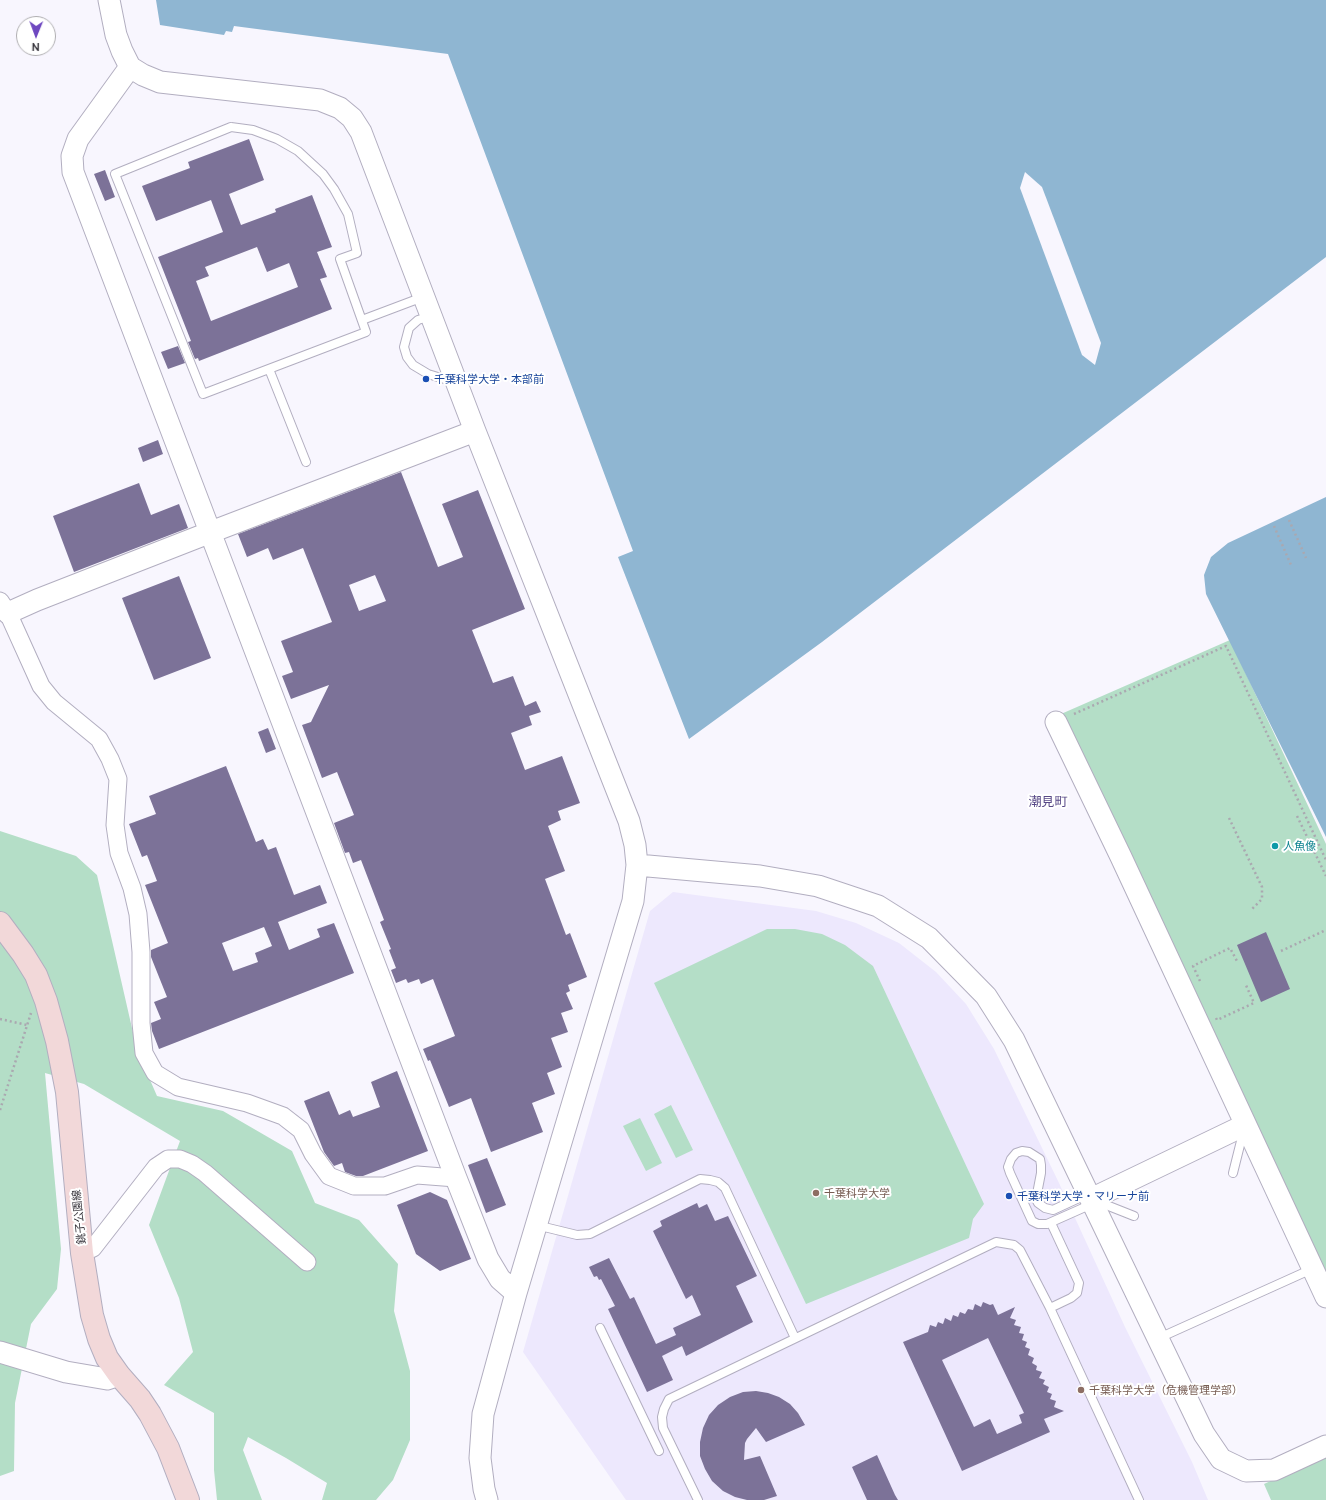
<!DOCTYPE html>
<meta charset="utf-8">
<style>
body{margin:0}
#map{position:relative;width:1326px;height:1500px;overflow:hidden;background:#f8f6fe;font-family:Ubuntu,sans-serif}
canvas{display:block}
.north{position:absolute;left:16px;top:16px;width:40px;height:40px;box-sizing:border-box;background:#fff;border:1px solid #afaeb1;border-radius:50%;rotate:181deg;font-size:11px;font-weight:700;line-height:16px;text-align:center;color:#37353c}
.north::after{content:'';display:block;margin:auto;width:14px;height:18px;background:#6e48c0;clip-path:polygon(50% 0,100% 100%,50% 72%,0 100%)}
</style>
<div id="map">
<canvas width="1326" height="1500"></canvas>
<div class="north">N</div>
</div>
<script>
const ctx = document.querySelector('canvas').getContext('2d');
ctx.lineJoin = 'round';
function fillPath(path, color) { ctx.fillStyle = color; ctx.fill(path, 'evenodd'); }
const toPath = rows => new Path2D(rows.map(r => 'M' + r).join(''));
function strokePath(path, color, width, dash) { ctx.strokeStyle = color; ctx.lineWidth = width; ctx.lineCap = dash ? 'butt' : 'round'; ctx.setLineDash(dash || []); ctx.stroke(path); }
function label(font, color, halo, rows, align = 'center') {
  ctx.font = font + ' Ubuntu,"Noto Sans JP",sans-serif'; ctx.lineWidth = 4; ctx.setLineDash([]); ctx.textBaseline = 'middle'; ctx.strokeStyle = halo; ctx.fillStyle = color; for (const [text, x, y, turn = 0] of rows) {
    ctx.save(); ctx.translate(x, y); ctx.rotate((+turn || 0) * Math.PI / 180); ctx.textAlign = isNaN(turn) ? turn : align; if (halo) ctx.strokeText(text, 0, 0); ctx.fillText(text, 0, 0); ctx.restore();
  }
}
fillPath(toPath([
 [673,892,816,911,856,923,899,943,936,972,966,1004,994,1049,1059,1183,1125,1327,1192,1462,1208,1500,626,1500,523,1352,650,911]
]), '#ede8fd');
fillPath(toPath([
 [1230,640,1326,844,1326,1275,1061,714],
 [0,831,76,856,97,875,137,1050,157,1096,223,1111,292,1151,315,1203,359,1220,398,1264,394,1311,410,1371,410,1440,393,1480,376,1500,322,1500,327,1483,286,1458,248,1437,243,1450,262,1500,217,1500,214,1470,214,1413,164,1385,193,1352,179,1298,149,1225,180,1141,84,1084,45,1073,61,1249,57,1289,31,1324,15,1403,14,1471,0,1476],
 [767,929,795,929,822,934,845,945,873,966,984,1204,973,1219,969,1238,806,1304,654,983],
 [671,1105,693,1150,676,1158,654,1114],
 [640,1118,662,1163,646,1171,623,1126],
 [1326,1456,1326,1500,1271,1500,1264,1484]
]), '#b4dec7');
fillPath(toPath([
 [156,0,1326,0,1326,257,822,642,689,739,618,557,633,551,448,54,234,26,232,32,226,31,224,35,160,25],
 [1326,497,1326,837,1206,594,1204,575,1211,557,1228,543]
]), '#8fb6d2');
fillPath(toPath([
 [1025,172,1042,187,1101,343,1095,365,1082,355,1020,188]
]), '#f8f6fe');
fillPath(toPath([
 [249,139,264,180,229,194,241,225,276,212,275,209,312,195,332,247,317,252,327,277,320,279,332,309,199,361,198,358,195,359,188,342,191,341,158,257,223,232,211,200,156,221,142,186,190,168,188,162],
 [257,247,267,272,289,263,298,287,211,321,196,281,209,276,205,267],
 [105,170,115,197,105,201,94,174],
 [178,346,185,363,168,369,161,352],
 [158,440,163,454,143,462,138,448],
 [401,472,438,567,463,557,442,504,478,490,525,609,472,630,493,683,513,676,525,706,536,701,541,712,529,716,532,725,511,733,525,770,562,756,580,803,558,811,561,820,548,826,565,871,545,879,566,935,570,933,587,977,568,985,570,991,566,993,573,1009,561,1013,568,1032,551,1038,562,1067,547,1073,555,1094,532,1103,543,1132,491,1152,471,1098,449,1107,430,1060,428,1061,423,1049,455,1036,433,979,421,984,419,979,408,983,406,979,396,983,391,970,396,968,389,950,391,949,380,922,384,920,361,860,353,863,349,852,345,853,334,823,354,815,337,772,322,778,302,725,311,722,329,685,291,699,282,676,293,672,281,641,332,622,303,548,273,560,268,548,247,557,238,534],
 [375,575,386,601,359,611,349,585],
 [139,483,151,515,179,504,188,528,74,572,53,516],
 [179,576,211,658,154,680,122,598],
 [268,728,276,749,266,753,258,732],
 [226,766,256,842,263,839,268,850,276,847,294,895,320,885,327,903,278,922,289,950,320,937,317,929,334,923,354,973,159,1049,152,1031,151,1023,161,1019,154,1002,167,997,151,957,151,950,168,943,145,885,157,881,147,855,142,857,129,824,156,814,149,796],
 [264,927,272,946,255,953,258,962,233,971,222,943],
 [1266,932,1290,989,1261,1002,1237,945],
 [397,1071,428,1151,363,1176,356,1176,345,1172,342,1163,334,1166,324,1152,304,1101,329,1091,339,1115,350,1110,353,1117,380,1107,371,1082],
 [487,1158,506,1205,486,1213,468,1165],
 [430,1192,447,1200,471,1259,440,1271,416,1254,397,1205],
 [697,1203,699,1208,707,1204,715,1221,728,1216,757,1276,736,1286,753,1322,686,1356,682,1346,662,1356,673,1380,647,1392,608,1309,615,1306,601,1279,599,1280,597,1276,594,1277,589,1267,609,1258,630,1299,634,1297,656,1344,676,1335,673,1328,701,1315,692,1295,686,1299,653,1231,662,1226,660,1221],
 [983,1302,990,1305,993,1304,998,1315,1015,1307,1010,1318,1016,1320,1014,1325,1021,1327,1019,1333,1024,1334,1022,1340,1027,1342,1025,1347,1030,1349,1028,1355,1034,1358,1032,1363,1037,1366,1036,1370,1042,1372,1039,1378,1045,1380,1043,1384,1049,1387,1047,1392,1052,1394,1050,1399,1056,1401,1054,1407,1064,1411,1044,1419,1050,1432,962,1471,903,1342,928,1332,930,1325,936,1327,938,1322,943,1324,945,1318,951,1321,953,1315,958,1317,960,1312,965,1314,968,1309,973,1310,975,1304,981,1307],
 [988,1338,1024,1413,1019,1415,1022,1423,997,1434,990,1419,974,1427,942,1360],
 [756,1391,768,1393,779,1397,790,1404,798,1413,805,1425,766,1442,756,1428,747,1439,745,1443,744,1460,760,1456,777,1496,764,1500,747,1500,735,1497,723,1491,712,1481,705,1469,700,1456,700,1442,703,1428,709,1415,718,1405,730,1397,743,1392],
 [877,1455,895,1495,898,1500,867,1500,852,1467]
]), '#7c7298');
const service = toPath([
 [231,127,253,130,277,139,298,151,323,174,334,189,348,214,357,253,340,259,366,332,203,394,115,174,231,127],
 [431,316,418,320,409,328,404,347,407,357,413,365,428,374,454,382],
 [362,320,423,297],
 [269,369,306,462],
 [1233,1173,1244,1129],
 [1091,1200,1083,1208,1047,1224,1038,1224,1032,1221,1010,1173,1008,1167,1011,1159,1016,1153,1022,1151,1029,1152,1040,1159,1041,1165,1041,1173,1036,1199,1038,1203,1045,1208,1053,1210,1079,1198,1091,1199,1134,1216],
 [536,1225,577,1235,590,1234,700,1179,710,1180,718,1182,725,1188,795,1338],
 [1050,1308,1071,1298,1077,1293,1079,1283,1051,1223],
 [600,1328,659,1451],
 [1159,1338,1312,1269],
 [698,1500,663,1428,662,1417,664,1409,669,1399,996,1242,1014,1245,1020,1250,1050,1308,1139,1500]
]);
const minor = toPath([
 [0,601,8,613,41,686,54,702,99,739,110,759,118,779,115,825,119,853,132,888,138,914,141,952,141,1023,144,1053,155,1073,178,1087,247,1103,283,1116,301,1130,313,1154,329,1176,354,1186,385,1186,417,1175,456,1178],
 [82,1253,93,1248,156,1167,168,1159,180,1159,192,1164,205,1173,307,1262]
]);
const tertiary = toPath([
 [109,0,116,35,122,51,130,67,143,75,160,82,320,100,340,108,352,118,361,132,475,431,629,821,635,845,637,865,633,901,516,1293,483,1414,480,1458,484,1489,487,1500],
 [130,67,78,139,72,156,73,172,456,1178,488,1259,500,1279,516,1293],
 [8,613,37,600,211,532,475,431],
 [1056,722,1121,857,1326,1297],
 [637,865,760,876,818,886,878,906,929,938,986,996,1014,1040,1204,1434,1221,1459,1246,1471,1274,1470,1326,1446],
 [1091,1199,1245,1125],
 [0,1352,66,1372,107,1379,119,1375]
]);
const secondary = toPath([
 [0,923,23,954,36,975,46,1001,57,1041,67,1092,82,1253,92,1315,99,1339,107,1358,119,1375,140,1399,150,1414,168,1448,188,1500]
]);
strokePath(service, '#b2aec0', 10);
strokePath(minor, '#b2aec0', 19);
strokePath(tertiary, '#b2aec0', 23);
strokePath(secondary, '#b2aec0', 24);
strokePath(toPath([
 [1289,520,1306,558],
 [1274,526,1291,565],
 [1074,714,1226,646,1326,860],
 [1297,816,1326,876],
 [1229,818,1262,887,1262,899,1252,909],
 [1281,951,1326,930],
 [1200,981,1193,966,1230,948,1238,963],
 [1216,1018,1217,1020,1254,1003,1245,983],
 [0,1019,27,1025],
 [0,1110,31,1013]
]), '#aaa8b0', 2.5, [2, 3]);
strokePath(service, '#fff', 8);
strokePath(minor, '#fff', 17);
strokePath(tertiary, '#fff', 21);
strokePath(secondary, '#f2d8d9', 22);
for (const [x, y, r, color] of [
 [426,379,4,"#1a4fb4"],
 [1275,846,4,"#0f9aa8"],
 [816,1193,4,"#8d6e63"],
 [1009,1196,4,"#1a4fb4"],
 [1081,1390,4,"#8d6e63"]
]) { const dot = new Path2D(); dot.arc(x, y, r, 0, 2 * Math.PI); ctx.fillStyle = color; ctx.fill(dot); strokePath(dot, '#fff', 1.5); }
label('11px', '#164399', '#fff', [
 ["千葉科学大学・本部前",434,379],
 ["千葉科学大学・マリーナ前",1017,1196]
], 'left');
label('11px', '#0d838f', '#fff', [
 ["人魚像",1283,846]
], 'left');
label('11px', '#785e54', '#fff', [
 ["千葉科学大学",824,1193],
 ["千葉科学大学（危機管理学部）",1089,1390]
], 'left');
label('11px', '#37353c', '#fff', [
 ["銚子公園線",79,1217,-96]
]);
label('13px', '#584987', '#fff', [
 ["潮見町",1048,802]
]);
</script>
